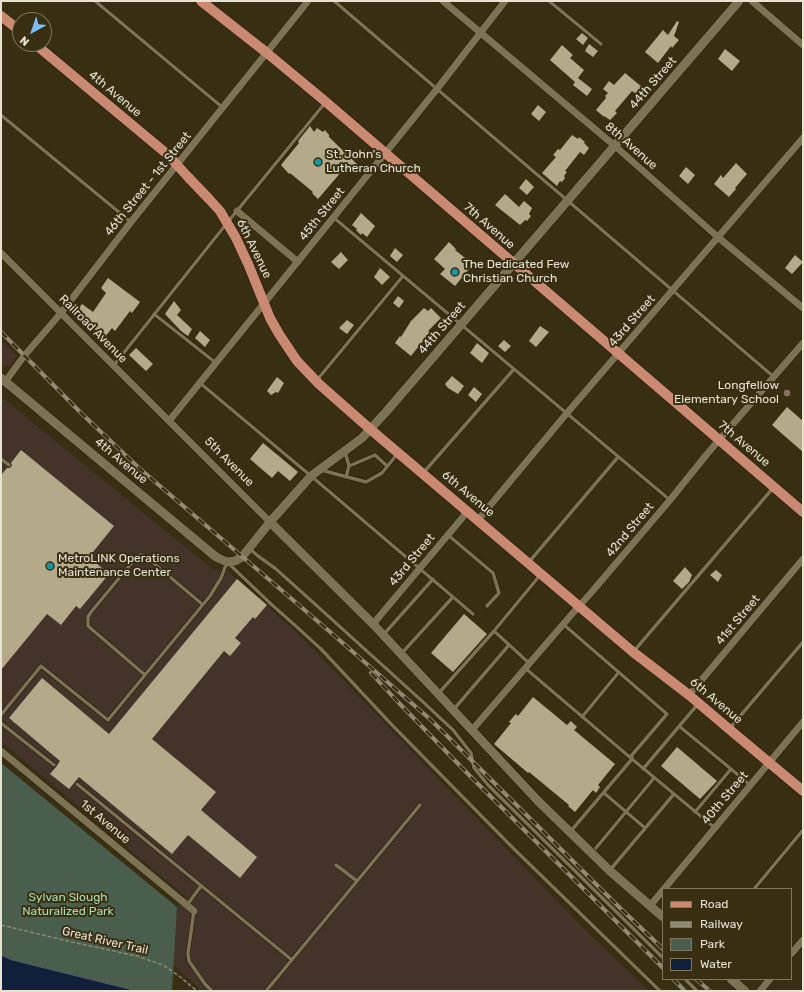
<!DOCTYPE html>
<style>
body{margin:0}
#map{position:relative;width:804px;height:992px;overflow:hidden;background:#382f13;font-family:Rubik,sans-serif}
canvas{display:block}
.frame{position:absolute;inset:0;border:2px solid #e7e2d2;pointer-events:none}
.legend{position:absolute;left:662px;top:888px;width:130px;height:92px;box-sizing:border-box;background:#382f13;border:1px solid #7e775f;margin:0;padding:5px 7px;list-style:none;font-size:12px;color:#e7e2d2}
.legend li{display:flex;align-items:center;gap:8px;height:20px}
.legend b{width:20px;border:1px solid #7e775f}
.north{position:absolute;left:12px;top:12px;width:40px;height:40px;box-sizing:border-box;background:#382f13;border:1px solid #7e775f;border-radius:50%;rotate:220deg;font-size:11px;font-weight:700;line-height:16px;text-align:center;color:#e7e2d2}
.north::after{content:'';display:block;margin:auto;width:14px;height:18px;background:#7cbef9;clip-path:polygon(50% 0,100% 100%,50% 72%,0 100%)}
</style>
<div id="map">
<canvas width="804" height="992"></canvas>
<div class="frame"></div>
<ul class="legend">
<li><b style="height:5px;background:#c98a71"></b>Road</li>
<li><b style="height:5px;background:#918a74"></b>Railway</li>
<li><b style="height:11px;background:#4a5e4d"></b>Park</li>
<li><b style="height:11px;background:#10203b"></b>Water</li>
</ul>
<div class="north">N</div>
</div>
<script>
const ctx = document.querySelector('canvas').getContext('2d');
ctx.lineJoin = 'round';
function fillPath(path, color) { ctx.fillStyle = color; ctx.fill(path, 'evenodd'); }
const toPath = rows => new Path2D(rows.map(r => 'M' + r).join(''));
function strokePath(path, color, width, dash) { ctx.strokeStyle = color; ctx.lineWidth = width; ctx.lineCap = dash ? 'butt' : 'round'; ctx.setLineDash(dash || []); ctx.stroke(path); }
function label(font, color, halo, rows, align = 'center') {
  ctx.font = font + ' Rubik,sans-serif'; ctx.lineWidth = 4; ctx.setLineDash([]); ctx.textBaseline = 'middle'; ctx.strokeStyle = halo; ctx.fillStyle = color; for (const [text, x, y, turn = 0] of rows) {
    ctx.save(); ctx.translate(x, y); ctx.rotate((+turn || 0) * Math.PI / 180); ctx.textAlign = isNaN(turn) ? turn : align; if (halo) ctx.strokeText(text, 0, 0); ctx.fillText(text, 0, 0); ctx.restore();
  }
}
fillPath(toPath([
 [1,341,17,356,10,365,3,367,1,365],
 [1,399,4,399,212,569,228,571,300,636,587,932,649,991,202,991,173,964,177,907,185,896,1,741]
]), '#443329');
fillPath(toPath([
 [1,763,177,907,172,991,137,991,12,960,1,955]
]), '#4a5e4d');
const water = toPath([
 [1,955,12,960,137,991,1,991,1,955]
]);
fillPath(water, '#10203b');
strokePath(water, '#505a68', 1);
fillPath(toPath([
 [677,21,679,22,674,36,679,40,672,48,671,46,658,63,645,52,663,30,668,35],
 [582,33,588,38,583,45,576,39],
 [589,44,598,51,593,57,585,51],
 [562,45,573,55,570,58,584,70,578,78,592,89,587,96,573,85,575,82,550,60],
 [725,49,740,61,732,71,718,59],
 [625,73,642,87,636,94,632,91,615,111,617,113,610,120,604,116,604,117,596,110,606,98,605,96,608,93,603,89,609,81,614,85],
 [538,105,546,112,539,121,531,114],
 [310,126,314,132,317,128,323,132,325,130,329,135,329,137,361,168,359,172,348,164,318,199,312,193,313,192,290,173,289,174,281,165,299,143,298,141],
 [572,135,578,139,579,137,585,142,584,143,589,148,584,155,580,152,565,171,567,172,564,176,565,178,562,182,560,181,557,186,542,173,556,157,553,155,558,149,560,150],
 [736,163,747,174,735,188,736,189,729,197,714,184,721,175,723,178],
 [686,167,695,175,688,184,679,176],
 [526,179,534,187,527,195,519,188],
 [505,194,519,207,524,201,532,208,529,214,531,216,527,221,525,220,520,225,495,205],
 [361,213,375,226,367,237,362,233,361,235,356,230,357,229,352,225],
 [449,242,456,249,455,250,469,261,465,265,469,269,455,286,440,274,445,269,434,259],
 [395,248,403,255,397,262,390,256],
 [341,252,348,260,339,269,331,262],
 [795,255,803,262,792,274,785,268],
 [380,268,390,277,382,285,374,277],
 [108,278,140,302,132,313,130,311,115,331,112,328,104,338,88,323,89,321,77,310,82,304,93,312,106,293,101,288],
 [398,296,404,301,399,308,393,303],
 [174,301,181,310,177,315,192,329,188,336,181,331,165,314],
 [424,308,428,311,431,308,441,318,428,331,430,332,411,356,395,343,400,336,401,337,411,321],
 [347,320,354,325,347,334,339,328],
 [540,326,549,332,536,347,529,341],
 [200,331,210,340,205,347,195,338],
 [504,340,511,346,505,352,498,346],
 [477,343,489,353,482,363,470,353],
 [136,348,153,364,146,371,129,355],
 [452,376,464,386,458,394,448,388,445,384],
 [277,377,284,383,278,393,276,392,271,395,267,391],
 [474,387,482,394,476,402,468,395],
 [787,407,803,421,803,452,772,425],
 [263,443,298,472,290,481,278,471,272,478,250,459],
 [21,450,114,526,89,557,109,574,80,609,76,606,61,625,47,614,1,670,1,475,7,468,9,468,11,467,12,465,11,463],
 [685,567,692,575,689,582,682,589,673,581],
 [716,570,722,575,718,582,710,575],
 [237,579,267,605,255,619,253,617,235,638,241,643,230,656,224,651,152,739,216,792,201,810,257,857,240,878,188,835,172,854,79,777,69,789,50,774,56,767,60,761,9,718,42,678,109,734],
 [464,614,487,634,453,672,431,653],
 [533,697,567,725,571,721,577,727,574,730,615,764,598,785,600,787,596,793,593,790,575,812,568,806,569,805,529,772,528,773,494,744,511,723,509,722,514,716,516,714,518,716],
 [677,747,717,781,700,799,661,766]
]), '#b4aa8a');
const service = toPath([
 [95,1,222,107],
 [334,1,774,377],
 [549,1,601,44],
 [1,115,131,222],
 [333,217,670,500],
 [154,314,216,363],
 [114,365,227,223,325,103],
 [317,380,403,276],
 [200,383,311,476,473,614],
 [345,452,349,466],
 [1,459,9,465],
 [321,470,366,482,382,473,398,453],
 [424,472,514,369],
 [346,477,349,466,375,455,387,466],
 [448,535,493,573,499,593,487,606],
 [250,549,258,556,276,569,316,605,422,701,453,730,471,753,474,768,488,785,663,958],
 [529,562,618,457],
 [202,604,144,555,140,555,135,559,91,612,88,617,88,626,145,675,210,596,221,578,227,562,271,604,298,628,321,649,393,726,513,848,660,991],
 [563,624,667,714,632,755,632,759,570,832],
 [494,631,529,663],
 [384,634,433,579],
 [634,651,773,488],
 [401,654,453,597],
 [525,668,632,759,715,828],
 [438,694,494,631,541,574],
 [454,709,509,645],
 [1,715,41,666,108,720,145,675],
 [582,717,619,672],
 [1,723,54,765],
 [679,726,731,769],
 [730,728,803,642],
 [643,769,698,704],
 [77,784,292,960],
 [604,793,645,828],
 [695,812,731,769,750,785],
 [596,848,654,778],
 [336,865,357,881],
 [610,870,674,794],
 [754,889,803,830],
 [187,905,201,886],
 [194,911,188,953,189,961,205,984,212,991],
 [685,979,697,991],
 [266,991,420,805]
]);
const minor = toPath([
 [443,1,615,146,719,238,803,308],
 [752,1,803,45],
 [237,211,298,262],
 [1,253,270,522],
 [5,382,24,356,61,313,131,222,308,1],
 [169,421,437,89,505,1],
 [478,520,567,413,803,138],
 [373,624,468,511],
 [689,695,803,559],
 [472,730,572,614,590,594,670,500,707,454,803,343],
 [1,751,194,911],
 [664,889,803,722],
 [650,906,663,890],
 [791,954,803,940],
 [760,991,770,979]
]);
const tertiary = toPath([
 [1,378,216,557,227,562,235,561,242,557,270,522,311,476,362,438,386,412,739,1],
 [270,522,373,624,538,801,610,871,663,917],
 [731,979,745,991]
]);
const primary = toPath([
 [201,1,267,53,326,102,803,512],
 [1,16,20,31],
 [35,44,167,154,188,177,210,200,220,211,236,238,249,266,270,318,279,334,297,361,319,384,370,429,633,652,689,695,729,729,803,791]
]);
strokePath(service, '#1f1700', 4.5);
strokePath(minor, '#1f1700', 8);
strokePath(tertiary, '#1f1700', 10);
strokePath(primary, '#1f1700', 11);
strokePath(toPath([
 [1,925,72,942,137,956,163,965,179,976,197,991]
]), '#8f8872', 1.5, [4, 2]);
strokePath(service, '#7c7254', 3.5);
strokePath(minor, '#7c7254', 7);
strokePath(tertiary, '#7c7254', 9);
strokePath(primary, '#c98a71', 10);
const rail = toPath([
 [1,332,81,413,139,468,329,631,431,720,619,907,663,949],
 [371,673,397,701,470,776,644,949,663,968],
 [673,979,685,991],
 [696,979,710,991]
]);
strokePath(rail, '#918a74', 4);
strokePath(rail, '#382f13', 2.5, [8]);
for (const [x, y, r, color] of [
 [318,162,4,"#0f9aa8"],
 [455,272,4,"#0f9aa8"],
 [787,393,4,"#8d6e63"],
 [50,566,4,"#0f9aa8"]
]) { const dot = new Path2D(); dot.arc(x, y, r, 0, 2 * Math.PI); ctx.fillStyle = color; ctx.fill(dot); strokePath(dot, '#382f13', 1.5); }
label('12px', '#e7e2d2', '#382f13', [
 ["44th Street",653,83,-49],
 ["4th Avenue",115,94,40],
 ["8th Avenue",631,146,41],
 ["46th Street - 1st Street",148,184,-51],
 ["45th Street",322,214,-51],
 ["7th Avenue",489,226,41],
 ["6th Avenue",254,249,64],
 ["43rd Street",632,321,-49],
 ["44th Street",442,328,-49],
 ["Railroad Avenue",93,329,45],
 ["7th Avenue",744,444,40],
 ["4th Avenue",121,461,40],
 ["5th Avenue",229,462,45],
 ["6th Avenue",468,494,40],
 ["42nd Street",630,530,-50],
 ["43rd Street",412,560,-50],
 ["41st Street",738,620,-50],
 ["6th Avenue",716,701,40],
 ["40th Street",725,798,-50],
 ["1st Avenue",105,822,40],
 ["Great River Trail",105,941,13]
]);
label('12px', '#e7e2d2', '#382f13', [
 ["St. John's",326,155],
 ["Lutheran Church",326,169],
 ["The Dedicated Few",463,265],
 ["Christian Church",463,279],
 ["Longfellow",779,386,"right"],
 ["Elementary School",779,400,"right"],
 ["MetroLINK Operations",58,559],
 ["Maintenance Center",58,573]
], 'left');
label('12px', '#a8dfb1', '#382f13', [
 ["Sylvan Slough",68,898],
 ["Naturalized Park",68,912]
]);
</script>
